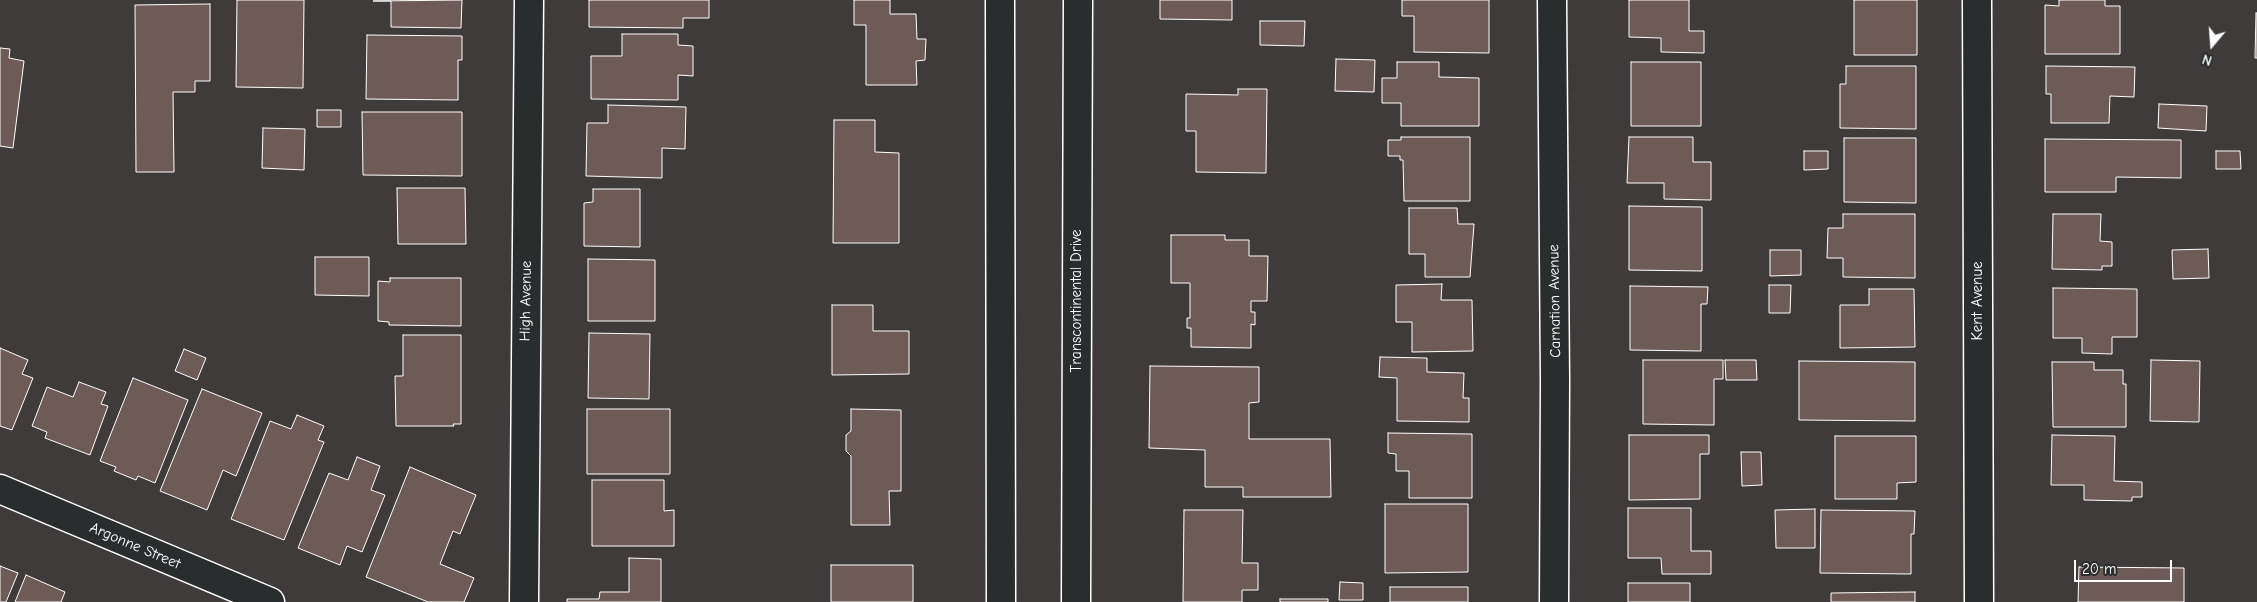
<!DOCTYPE html>
<style>
body{margin:0}
#map{position:relative;width:2257px;height:602px;overflow:hidden;background:#3e3b3a;font-family:"Comic Neue",sans-serif}
canvas{display:block}
.north{position:absolute;left:2187px;top:20px;width:50px;height:50px;-webkit-text-stroke:4px #2a2d2e;paint-order:stroke;rotate:198deg;font-size:14px;font-weight:700;line-height:20px;text-align:center;color:#fff}
.north::after{content:'';display:block;margin:auto;width:18px;height:22px;background:#fff;clip-path:polygon(50% 0,100% 100%,50% 72%,0 100%)}
.scale{position:absolute;left:2074px;top:560px;width:98px;height:22px;box-sizing:border-box;border:2px solid #fff;border-top:0;padding-left:6px;font-size:15px;line-height:18px;white-space:nowrap;color:#fff;-webkit-text-stroke:4px #2a2d2e;paint-order:stroke}
</style>
<div id="map">
<canvas width="2257" height="602"></canvas>
<div class="north">N</div>
<div class="scale">20 m</div>
</div>
<script>
const ctx = document.querySelector('canvas').getContext('2d');
ctx.lineJoin = 'round';
function fillPath(path, color) { ctx.fillStyle = color; ctx.fill(path, 'evenodd'); }
const toPath = rows => new Path2D(rows.map(r => 'M' + r).join(''));
function strokePath(path, color, width, dash) { ctx.strokeStyle = color; ctx.lineWidth = width; ctx.lineCap = dash ? 'butt' : 'round'; ctx.setLineDash(dash || []); ctx.stroke(path); }
function label(font, color, halo, rows, align = 'center') {
  ctx.font = font + ' "Comic Neue",sans-serif'; ctx.lineWidth = 4; ctx.setLineDash([]); ctx.textBaseline = 'middle'; ctx.strokeStyle = halo; ctx.fillStyle = color; for (const [text, x, y, turn = 0] of rows) {
    ctx.save(); ctx.translate(x, y); ctx.rotate((+turn || 0) * Math.PI / 180); ctx.textAlign = isNaN(turn) ? turn : align; if (halo) ctx.strokeText(text, 0, 0); ctx.fillText(text, 0, 0); ctx.restore();
  }
}
const building = toPath([
 [237,0,304,0,303,88,236,87,237,0],
 [462,0,461,28,391,27,391,1,373,1,462,0],
 [589,0,709,0,709,18,683,18,683,28,589,27,589,0],
 [854,0,890,0,890,14,916,14,917,39,926,39,925,60,916,61,917,85,866,85,866,25,854,25,854,0],
 [1160,0,1232,0,1232,20,1160,19,1160,0],
 [1402,0,1489,0,1489,53,1414,52,1414,16,1402,16,1402,0],
 [1629,0,1689,0,1689,31,1704,31,1704,53,1661,52,1661,38,1629,37,1629,0],
 [1854,0,1917,0,1917,55,1854,55,1854,0],
 [2059,0,2105,0,2105,6,2120,6,2120,54,2045,54,2045,5,2059,6,2059,0],
 [210,4,210,81,195,81,195,92,173,92,174,172,136,172,135,5,210,4],
 [2256,13,2257,13,2257,58,2255,58,2256,13],
 [1260,21,1305,21,1304,46,1260,45,1260,21],
 [622,34,678,34,678,45,693,46,693,76,678,75,678,100,591,99,591,56,622,56,622,34],
 [367,35,462,36,462,60,458,60,458,100,366,99,367,35],
 [0,48,10,49,9,58,24,61,13,148,0,146,0,48],
 [1336,59,1375,60,1374,92,1335,91,1336,59],
 [1397,62,1439,62,1439,77,1479,78,1479,126,1401,126,1401,103,1382,103,1382,78,1397,78,1397,62],
 [1631,62,1701,62,1701,126,1631,126,1631,62],
 [1846,66,1916,66,1916,129,1840,128,1840,84,1846,84,1846,66],
 [2046,66,2135,67,2134,97,2110,96,2109,123,2051,123,2051,94,2046,94,2046,66],
 [1238,89,1267,89,1266,173,1196,172,1196,131,1186,131,1186,94,1238,95,1238,89],
 [2159,104,2207,106,2206,131,2158,128,2159,104],
 [608,105,686,107,685,149,662,148,662,178,586,176,587,123,608,123,608,105],
 [317,110,341,110,341,127,317,127,317,110],
 [362,112,462,112,462,176,363,175,362,112],
 [834,120,875,120,875,152,899,153,899,243,833,243,834,120],
 [263,128,305,129,304,170,262,168,263,128],
 [1401,137,1470,137,1470,201,1404,201,1403,160,1400,160,1400,156,1388,156,1388,140,1401,140,1401,137],
 [1629,137,1693,137,1693,162,1711,162,1711,200,1664,199,1664,183,1627,183,1629,137],
 [1844,138,1916,138,1916,203,1844,202,1844,138],
 [2045,139,2181,140,2181,178,2116,177,2116,192,2045,192,2045,139],
 [1804,151,1828,151,1828,169,1804,170,1804,151],
 [2216,151,2240,151,2241,169,2216,169,2216,151],
 [397,188,465,188,466,244,398,244,397,188],
 [593,189,640,189,640,247,584,246,584,203,593,202,593,189],
 [1629,206,1702,207,1702,271,1629,270,1629,206],
 [1409,208,1457,208,1458,224,1474,224,1470,277,1425,277,1425,254,1409,254,1409,208],
 [1843,214,1915,214,1915,278,1843,277,1843,258,1827,258,1828,228,1843,228,1843,214],
 [2053,214,2101,214,2100,241,2112,242,2112,266,2102,266,2102,270,2052,269,2053,214],
 [1171,235,1225,235,1225,240,1249,240,1249,256,1268,256,1267,301,1251,301,1251,312,1255,312,1255,325,1251,324,1251,348,1191,347,1191,328,1187,328,1187,318,1190,318,1190,283,1171,283,1171,235],
 [2208,249,2209,278,2173,279,2172,250,2208,249],
 [1770,250,1801,250,1801,275,1770,276,1770,250],
 [315,257,369,257,369,296,315,295,315,257],
 [588,259,655,260,655,321,588,321,588,259],
 [390,278,461,278,461,326,389,325,389,322,378,321,378,281,390,282,390,278],
 [1442,284,1441,300,1472,300,1473,351,1412,352,1412,322,1396,322,1396,285,1442,284],
 [1769,285,1791,285,1790,313,1769,313,1769,285],
 [1630,286,1708,287,1707,304,1701,304,1701,351,1630,350,1630,286],
 [2053,288,2137,289,2137,337,2112,337,2112,354,2082,353,2082,338,2053,338,2053,288],
 [1869,289,1914,289,1915,347,1840,348,1840,305,1869,305,1869,289],
 [832,305,873,305,873,331,909,331,909,374,832,375,832,305],
 [589,333,650,334,649,399,588,398,589,333],
 [403,335,461,335,461,424,453,424,454,426,396,426,395,376,403,376,403,335],
 [0,348,28,360,22,374,33,378,12,430,0,426,0,348],
 [184,349,206,358,197,380,175,371,184,349],
 [1380,357,1427,358,1427,372,1464,373,1463,398,1469,398,1469,422,1397,421,1397,378,1379,377,1380,357],
 [1643,360,1723,360,1723,379,1714,379,1714,425,1643,424,1643,360],
 [1725,360,1756,360,1757,380,1726,380,1725,360],
 [2151,360,2200,361,2199,422,2150,421,2151,360],
 [1799,361,1915,362,1915,421,1799,420,1799,361],
 [2052,362,2094,362,2094,370,2123,370,2123,384,2126,384,2126,427,2053,427,2052,362],
 [1150,366,1259,367,1259,402,1249,403,1249,439,1330,439,1331,497,1243,497,1243,487,1205,487,1205,450,1149,448,1150,366],
 [133,378,188,400,155,483,138,476,136,480,114,471,116,467,100,461,133,378],
 [79,382,106,392,101,404,108,406,90,455,45,438,47,432,32,426,47,387,73,397,79,382],
 [202,389,262,413,236,476,223,470,207,510,160,491,202,389],
 [587,409,670,409,670,474,587,474,587,409],
 [851,409,901,410,901,491,889,491,890,525,851,525,851,456,846,451,846,435,851,431,851,409],
 [297,415,324,426,318,440,324,442,284,540,231,519,270,421,291,429,297,415],
 [1388,433,1472,434,1472,498,1409,498,1409,471,1396,471,1396,454,1388,453,1388,433],
 [1629,435,1709,435,1709,454,1700,454,1700,499,1629,500,1629,435],
 [2052,435,2115,436,2114,481,2142,482,2142,497,2132,497,2132,501,2084,500,2084,485,2051,485,2052,435],
 [1835,436,1916,436,1916,482,1897,483,1897,499,1835,499,1835,436],
 [1741,452,1761,452,1762,485,1742,486,1741,452],
 [357,457,380,466,371,490,385,495,362,552,347,546,340,565,298,548,329,473,348,480,357,457],
 [410,467,476,495,460,534,453,531,440,564,474,578,464,602,428,602,366,577,410,467],
 [592,480,664,480,664,511,674,510,674,546,592,546,592,480],
 [1385,504,1468,504,1468,572,1385,573,1385,504],
 [1628,508,1691,508,1691,551,1711,551,1711,574,1662,574,1661,558,1628,558,1628,508],
 [1815,509,1815,548,1776,548,1775,510,1815,509],
 [1184,510,1243,510,1242,563,1258,563,1258,590,1242,590,1242,602,1183,602,1184,510],
 [1821,510,1915,511,1914,534,1911,534,1911,574,1820,573,1821,510],
 [629,558,661,559,661,602,567,602,567,599,599,599,600,592,629,592,629,558],
 [831,565,913,565,913,602,831,602,831,565],
 [0,566,18,573,6,602,0,602,0,566],
 [2079,567,2184,568,2184,602,2078,602,2079,567],
 [26,575,65,592,61,602,15,602,26,575],
 [1340,582,1363,583,1363,600,1339,600,1340,582],
 [1628,583,1690,583,1690,602,1628,602,1628,583],
 [1390,587,1468,587,1468,602,1390,602,1390,587],
 [1915,592,1915,602,1831,602,1831,593,1915,592],
 [1280,599,1328,599,1328,602,1280,602,1280,599]
]);
fillPath(building, '#6d5b57');
strokePath(building, '#fff', 1);
const minor = toPath([
 [1000,0,1001,602],
 [1552,0,1555,380,1554,602],
 [1977,0,1979,602],
 [0,489,270,602],
 [524,602,529,0],
 [1076,602,1078,0]
]);
strokePath(minor, '#fff', 31);
strokePath(minor, '#2a2d2e', 28);
label('15px', '#fff', '#2a2d2e', [
 ["High Avenue",526,301,-89],
 ["Transcontinental Drive",1077,301,-90],
 ["Carnation Avenue",1555,301,-91],
 ["Kent Avenue",1978,301,-90],
 ["Argonne Street",135,546,23]
]);
</script>
